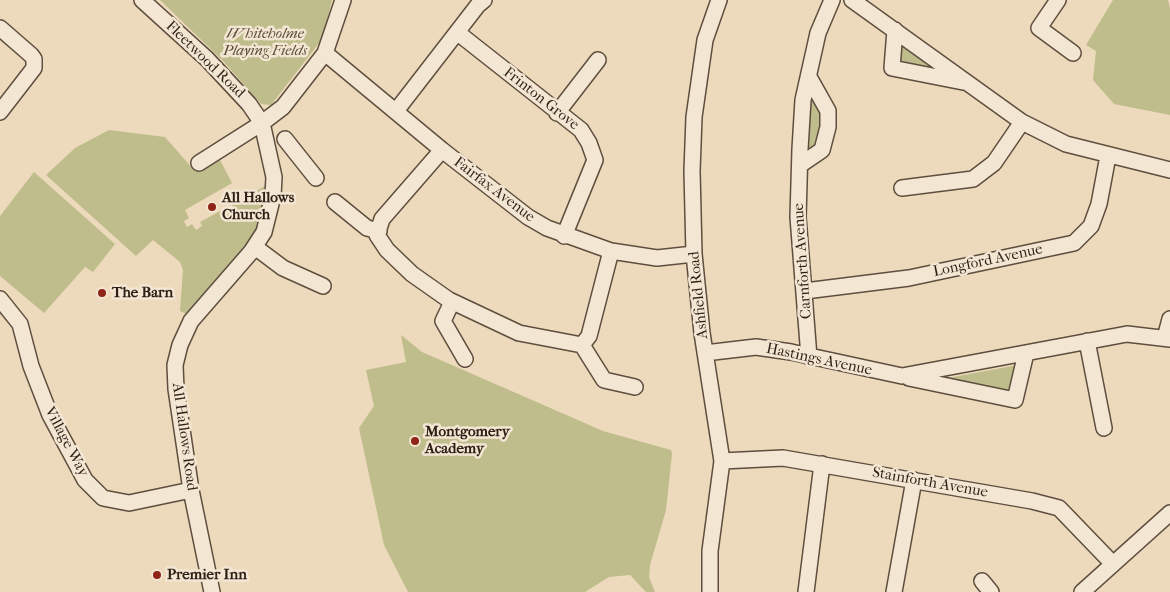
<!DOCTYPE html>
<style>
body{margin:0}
canvas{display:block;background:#edd9bb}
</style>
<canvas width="1170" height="592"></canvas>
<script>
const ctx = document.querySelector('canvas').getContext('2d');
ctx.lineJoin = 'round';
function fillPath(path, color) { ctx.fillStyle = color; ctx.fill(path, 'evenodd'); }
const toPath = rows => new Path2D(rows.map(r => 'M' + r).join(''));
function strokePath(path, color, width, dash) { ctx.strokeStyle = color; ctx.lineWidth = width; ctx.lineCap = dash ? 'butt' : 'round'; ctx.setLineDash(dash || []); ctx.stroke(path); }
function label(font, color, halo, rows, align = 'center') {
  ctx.font = font + ' "IM FELL French Canon",serif'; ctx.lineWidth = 5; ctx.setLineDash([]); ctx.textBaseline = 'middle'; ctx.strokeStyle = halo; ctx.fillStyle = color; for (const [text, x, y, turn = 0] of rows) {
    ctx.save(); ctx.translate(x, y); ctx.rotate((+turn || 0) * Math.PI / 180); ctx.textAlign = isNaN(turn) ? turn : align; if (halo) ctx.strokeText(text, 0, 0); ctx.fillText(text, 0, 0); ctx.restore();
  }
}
fillPath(toPath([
 [160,0,332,0,323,38,271,105,261,104,224,62],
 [1113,0,1168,0,1170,8,1170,115,1114,104,1093,80,1096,51,1086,45],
 [901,45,932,67,948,80,892,68],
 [812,83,827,130,806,161,805,149],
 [109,130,165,137,193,169,218,156,232,183,185,210,189,218,184,221,187,227,192,224,196,230,202,226,200,222,222,210,225,215,235,210,232,205,270,183,261,224,248,244,189,315,180,311,183,270,180,262,153,240,136,256,46,175,75,148],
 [34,172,115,244,93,272,85,267,44,313,0,276,0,216],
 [401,335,422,352,603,431,671,450,672,454,666,510,650,565,649,577,655,592,646,592,630,575,609,577,585,592,408,592,384,545,359,428,374,406,366,370,406,362],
 [1023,364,1015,400,937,380]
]), '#bfbd8c');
const minor = toPath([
 [142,0,207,59,249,104,262,123,274,177,273,196,264,232,251,252,191,321,180,345,175,365,176,389,191,490,212,592],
 [852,0,1022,122,1066,144,1170,170],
 [1058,0,1039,28,1073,53],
 [0,28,31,55,34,59,34,68,0,112],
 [895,30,892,68,963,82],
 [458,33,581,130,589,143,595,160,564,236],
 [325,53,442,150,528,217,547,228,611,251,657,258,694,254],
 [396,111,478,5,484,0],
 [557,113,598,60],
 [285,139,316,178],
 [442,150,382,219,377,235,387,250,412,274,449,300,519,333,582,345,589,336,611,251],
 [199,163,262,123,283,107,325,53,343,0],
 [800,165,822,150,828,127,828,111,809,77],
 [902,188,973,179,994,163,1022,122],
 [335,202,367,228,379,231],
 [255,247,283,268,323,286],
 [805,291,909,278,1074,243,1091,226,1099,204,1108,156],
 [0,299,20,324,31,366,50,415,85,480,103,498,129,503,191,490],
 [452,302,443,321,465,359],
 [1165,338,1170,319],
 [1087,341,1104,428],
 [582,345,604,380,635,387],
 [705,353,756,347,791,352,902,376,1127,334,1170,339],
 [809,357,798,217,800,149,803,100,818,33,832,0],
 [909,378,1015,400,1026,353],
 [722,461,783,458,1032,501,1059,508,1113,564],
 [982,581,991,592],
 [710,592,710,551,722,461,702,333,694,254,692,171,694,117,705,40,719,0],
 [806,592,822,464],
 [894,592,914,480],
 [1082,592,1170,513]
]);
strokePath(minor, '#5e4e3e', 18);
strokePath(minor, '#f3e6d3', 15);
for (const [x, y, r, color] of [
 [212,207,5,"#8f2418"],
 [102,293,5,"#8f2418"],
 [415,441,5,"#8f2418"],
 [157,575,5,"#8f2418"]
]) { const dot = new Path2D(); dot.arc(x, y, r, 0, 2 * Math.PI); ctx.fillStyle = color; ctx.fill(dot); strokePath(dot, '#f3e6d3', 2); }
label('italic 15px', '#5a4e39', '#f3e6d3', [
 ["Whiteholme",265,34],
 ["Playing Fields",265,51]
]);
label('15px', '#2e1f15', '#f3e6d3', [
 ["Fleetwood Road",205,60,44],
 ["Frinton Grove",541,99,38],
 ["Fairfax Avenue",494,190,37],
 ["Carnforth Avenue",803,261,-94],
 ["Longford Avenue",988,261,-12],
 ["Ashfield Road",699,295,-96],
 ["Hastings Avenue",819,360,12],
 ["All Hallows Road",184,437,82],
 ["Village Way",66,442,62],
 ["Stainforth Avenue",930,483,10]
]);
label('bold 15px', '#2e1f15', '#f3e6d3', [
 ["All Hallows",222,198],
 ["Church",222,215],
 ["The Barn",112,293],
 ["Montgomery",425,432],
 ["Academy",425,449],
 ["Premier Inn",167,575]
], 'left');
</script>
